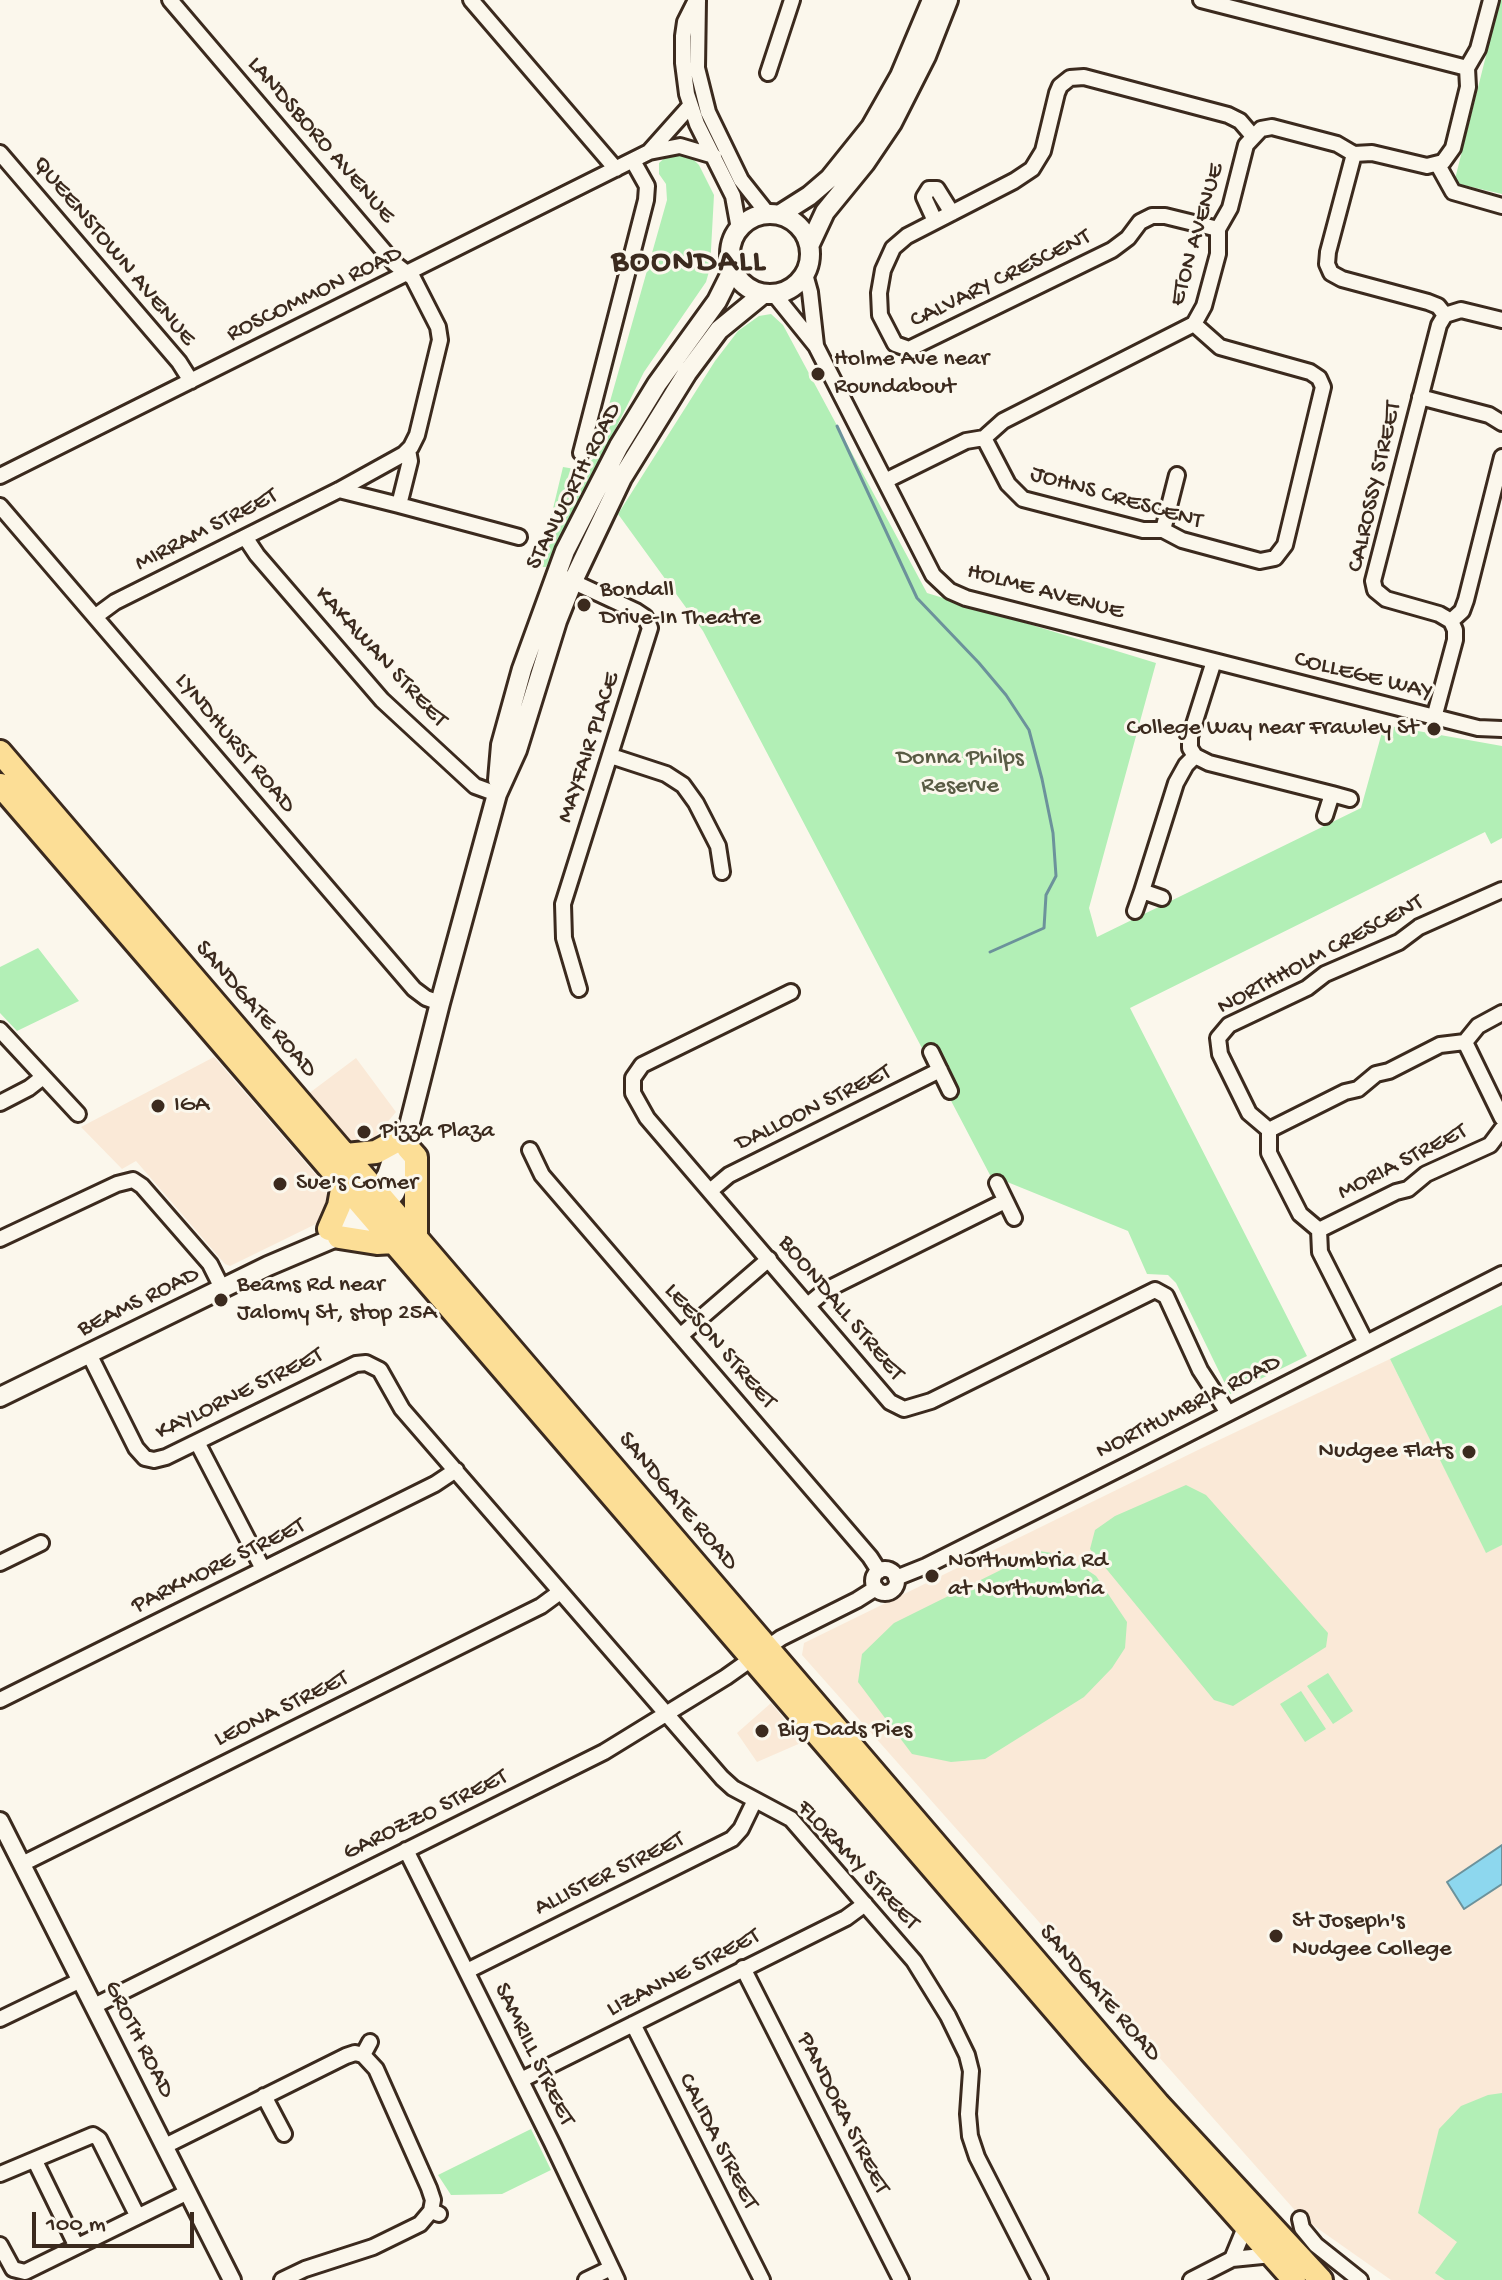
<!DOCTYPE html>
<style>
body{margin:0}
#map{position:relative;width:1502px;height:2280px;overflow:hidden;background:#fbf7ec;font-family:"Gochi Hand",sans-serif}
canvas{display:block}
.scale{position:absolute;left:32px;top:2212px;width:162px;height:36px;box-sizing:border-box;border:4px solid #3b2a1e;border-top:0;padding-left:10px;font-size:24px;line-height:28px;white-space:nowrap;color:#3b2a1e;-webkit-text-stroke:6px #fbf7ec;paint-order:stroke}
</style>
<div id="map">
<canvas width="1502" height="2280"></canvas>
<div class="scale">100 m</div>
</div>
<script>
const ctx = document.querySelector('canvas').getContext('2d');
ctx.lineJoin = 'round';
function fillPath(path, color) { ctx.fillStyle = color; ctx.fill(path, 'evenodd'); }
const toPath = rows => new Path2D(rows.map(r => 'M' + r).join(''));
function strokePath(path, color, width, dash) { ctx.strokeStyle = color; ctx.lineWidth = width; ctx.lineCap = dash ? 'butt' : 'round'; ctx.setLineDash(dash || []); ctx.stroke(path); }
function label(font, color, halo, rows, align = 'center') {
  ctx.font = font + ' "Gochi Hand",sans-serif'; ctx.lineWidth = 6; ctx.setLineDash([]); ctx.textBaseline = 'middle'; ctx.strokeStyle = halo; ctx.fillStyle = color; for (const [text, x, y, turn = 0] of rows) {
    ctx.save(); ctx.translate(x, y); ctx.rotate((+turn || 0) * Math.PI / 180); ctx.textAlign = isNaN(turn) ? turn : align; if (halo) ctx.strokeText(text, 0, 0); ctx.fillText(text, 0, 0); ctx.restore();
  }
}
fillPath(toPath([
 [214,1057,323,1183,329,1200,322,1221,230,1266,225,1264,136,1161,122,1169,81,1127],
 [356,1058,396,1112,368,1145,349,1143,308,1094],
 [1390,1359,1486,1552,1502,1545,1502,2280,1391,2280,1300,2216,802,1655,804,1643,1200,1449],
 [771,1703,803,1742,757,1762,737,1733]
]), '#fae9d7');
fillPath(toPath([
 [1500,0,1502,0,1502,194,1454,183],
 [673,155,690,156,699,165,714,195,710,268,706,282,644,372,546,567,539,567,563,467,581,470,594,458,667,200,666,184,659,174,659,163,667,156],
 [771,314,783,325,927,593,1156,663,1089,908,1097,937,1361,808,1384,725,1502,746,1502,838,1491,844,1485,832,1130,1008,1307,1356,1230,1394,1176,1283,1168,1275,1147,1274,1128,1231,990,1175,948,1095,957,1088,937,1046,924,1052,703,631,618,514,715,361,738,331,759,316],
 [38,948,79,1001,17,1031,0,1013,0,967],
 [1502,1305,1502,1545,1486,1553,1390,1359],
 [1186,1485,1206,1495,1328,1633,1326,1647,1233,1706,1214,1700,1090,1549,1095,1530,1115,1516],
 [1039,1551,1065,1555,1096,1576,1127,1622,1125,1648,1112,1668,1084,1697,985,1759,951,1762,912,1754,858,1682,862,1654,894,1623],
 [1328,1673,1353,1711,1333,1724,1307,1686],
 [1301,1691,1326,1729,1305,1742,1280,1704],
 [1502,2093,1502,2280,1445,2280,1435,2273,1457,2242,1418,2213,1439,2129,1461,2106,1488,2095],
 [531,2129,551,2170,502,2194,451,2195,438,2175]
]), '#b2efb6');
const water = toPath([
 [1502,1845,1502,1884,1464,1909,1447,1882,1502,1845]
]);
fillPath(water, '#8dd7ee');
strokePath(water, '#6c929b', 2);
strokePath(toPath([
 [837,426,917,598,979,663,1006,695,1029,730,1042,779,1053,833,1056,876,1046,895,1044,928,990,952]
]), '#6c929b', 3);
const minor = toPath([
 [471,0,616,169],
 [696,0,685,22,683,36,683,63,687,94,697,124,733,196,739,229],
 [698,0,697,68,708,112,741,180,768,214],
 [1201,0,1467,68],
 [768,73,792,0],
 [649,152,690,106],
 [0,153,179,362,191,381],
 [1354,154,1328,252,1327,264,1331,273,1342,279,1428,302,1438,306,1445,315,1461,310,1502,320],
 [1438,165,1453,192,1502,206],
 [935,221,924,197,929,189,937,189,952,213],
 [1218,229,1165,216,1152,216,1140,222,1128,238,1112,250,909,349,895,344,880,315,879,293,883,270,893,248,907,236,1014,181,1032,169,1043,151,1057,93,1060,86,1070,78,1084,77,1228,115,1240,121,1252,135],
 [805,274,810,292,816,345],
 [774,294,816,346,933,575,950,591,966,598,1478,728,1502,729],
 [1445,315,1439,325,1373,581,1375,590,1386,599,1439,614,1451,621],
 [1420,397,1489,415,1502,423],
 [984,438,1008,484,1023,499,1143,530,1163,530,1182,540,1260,561,1275,558,1285,545,1323,387,1319,378,1310,372,1220,347,1194,324],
 [581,453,646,200,647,186,633,161],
 [0,476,649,152,680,146,714,156],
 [885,481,966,441,984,438,1003,421,1194,324,1204,306,1218,254,1218,229,1230,208,1246,145,1261,129,1272,127,1337,144,1354,154,1372,153,1427,166,1443,162,1453,148,1468,87,1467,68,1478,49,1491,0],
 [339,490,399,505,410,461,408,450],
 [399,505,519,537],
 [0,506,414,989,426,998,440,1003],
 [1163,530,1177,475],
 [245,537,257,555,382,700,475,786,497,794],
 [563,577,636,611,645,617,650,628,563,904,564,938,579,989],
 [96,616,115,602,339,490,404,454,411,447,417,435,440,340,438,327,413,278,395,264,170,0],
 [1434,718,1455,640,1455,630,1451,621,1462,611,1466,600,1502,457],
 [611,756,666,774,683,785,696,803,718,846,722,872],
 [1195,756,1209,763,1332,794],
 [1325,816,1332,794,1350,799],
 [1142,891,1176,783,1186,765,1195,756,1190,748,1190,737,1214,661],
 [1135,911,1142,891,1162,898],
 [791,992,642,1065,633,1078,633,1093,647,1118,890,1402,904,1409,931,1401,1155,1290,1166,1296,1200,1370,1228,1413],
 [0,1030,78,1114],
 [1465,1042,1502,1118],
 [931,1052,950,1091],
 [0,1103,29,1088,43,1077],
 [1269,1130,1345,1092,1358,1089,1376,1074,1389,1071,1440,1045,1465,1042,1478,1026,1502,1013],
 [530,1150,542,1175,870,1557,879,1571],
 [997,1183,1014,1218],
 [710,1191,729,1175,940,1070],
 [1319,1230,1396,1192,1408,1189,1426,1174,1490,1145,1502,1129],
 [0,1239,117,1184,133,1180,142,1186,210,1264,222,1288],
 [808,1305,826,1290,1005,1201],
 [680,1336,769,1259],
 [1366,1343,1320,1252,1319,1230,1300,1214,1269,1153,1269,1130,1249,1113,1220,1054,1218,1038,1229,1025,1307,988,1325,974,1399,942,1419,927,1502,890],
 [89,1354,136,1448,145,1458,154,1460,166,1457,356,1364,366,1363,380,1370,402,1409,722,1778,733,1788,791,1819,914,1961,948,2016,967,2055,971,2071,968,2114,970,2136,977,2157,1040,2280],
 [197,1442,263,1569],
 [0,1563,41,1543],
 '873 1581a12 12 0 1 1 24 0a12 12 0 1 1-24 0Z',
 [896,1578,926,1566,1131,1463,1502,1274],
 [0,1700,435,1484,456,1470],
 [406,1850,552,2143,617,2280],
 [22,1864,541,1606,560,1592],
 [743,1968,901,2280],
 [467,1971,732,1839,741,1829,755,1800],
 [94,2006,604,1752,726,1677,781,1638,857,1600,876,1588],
 [0,2019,81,1980],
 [633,2024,762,2280],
 [370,2042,363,2055,376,2069,429,2188,433,2200,431,2211],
 [521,2080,846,1918,865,1904],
 [264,2096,284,2134],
 [165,2146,346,2056,355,2053,363,2055],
 [35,2161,76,2245],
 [0,2174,93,2135,99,2139,137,2215],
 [1300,2219,1302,2228,1316,2245,1360,2280],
 [0,2245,13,2269,25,2272,188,2192],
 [1232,2259,1246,2225],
 [282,2280,305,2269,373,2247,420,2224,431,2211,439,2214],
 [586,2280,611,2268],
 [1191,2280,1232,2259,1272,2255]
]);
const tertiary = toPath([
 [0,1821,232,2280]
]);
const secondary = toPath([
 '730 254a40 40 0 1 1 80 0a40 40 0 1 1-80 0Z',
 [779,215,809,196,830,178,871,127,900,76,932,0],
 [810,244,825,212,865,163,892,123,926,56,948,0],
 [498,780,501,745,522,669,565,551,619,446,657,384,717,301,733,269],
 [331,1229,357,1212,377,1191,387,1175,401,1134],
 [0,1397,268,1266,360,1227,373,1218,395,1193,402,1177,410,1135,410,1122,440,1003,497,794,517,750,557,621,573,581,622,478,687,373,719,330,763,294]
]);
const trunk = toPath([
 [0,752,1158,2104,1321,2280],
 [0,785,1092,2053,1294,2280],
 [408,1148,416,1157,416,1236],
 [346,1155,376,1152,398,1140],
 [329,1229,339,1206,343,1184],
 [339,1237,377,1243,394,1242]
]);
strokePath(minor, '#3b2a1e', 20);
strokePath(tertiary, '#3b2a1e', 22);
strokePath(secondary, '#3b2a1e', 24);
strokePath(trunk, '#3b2a1e', 28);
strokePath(minor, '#fbf7ec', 14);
strokePath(tertiary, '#fbf7ec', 16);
strokePath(secondary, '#fbf7ec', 18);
strokePath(trunk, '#fcde96', 22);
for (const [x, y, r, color] of [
 [818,374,8,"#3b2a1e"],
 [584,605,8,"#3b2a1e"],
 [1434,729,8,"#3b2a1e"],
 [158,1106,8,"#3b2a1e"],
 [364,1132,8,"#3b2a1e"],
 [280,1184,8,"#3b2a1e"],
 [221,1300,8,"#3b2a1e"],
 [1469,1452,8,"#3b2a1e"],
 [932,1576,8,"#3b2a1e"],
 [762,1731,8,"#3b2a1e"],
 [1276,1936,8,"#3b2a1e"]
]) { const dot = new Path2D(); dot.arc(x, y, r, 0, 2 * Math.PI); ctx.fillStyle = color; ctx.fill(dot); strokePath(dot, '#fbf7ec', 3); }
label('24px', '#3b2a1e', '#fbf7ec', [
 ["LANDSBORO AVENUE",320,141,49],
 ["ETON AVENUE",1198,235,-74],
 ["QUEENSTOWN AVENUE",113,252,50],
 ["CALVARY CRESCENT",1001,280,-26],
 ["ROSCOMMON ROAD",315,295,-26],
 ["STANWORTH ROAD",575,487,-63],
 ["CALROSSY STREET",1376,487,-77],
 ["JOHNS CRESCENT",1116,499,16],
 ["MIRRAM STREET",207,531,-27],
 ["HOLME AVENUE",1045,593,15],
 ["KAKAWAN STREET",380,658,47],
 ["COLLEGE WAY",1363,677,14],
 ["LYNDHURST ROAD",234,744,50],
 ["MAYFAIR PLACE",590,748,-72],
 ["NORTHHOLM CRESCENT",1321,956,-28],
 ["SANDGATE ROAD",255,1010,49],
 ["DALLOON STREET",814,1109,-26],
 ["MORIA STREET",1403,1163,-27],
 ["BEAMS ROAD",139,1303,-26],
 ["BOONDALL STREET",840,1309,50],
 ["LEESON STREET",719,1347,49],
 ["KAYLORNE STREET",240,1395,-26],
 ["NORTHUMBRIA ROAD",1189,1408,-27],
 ["SANDGATE ROAD",677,1502,50],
 ["PARKMORE STREET",219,1567,-26],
 ["LEONA STREET",282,1710,-26],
 ["GAROZZO STREET",426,1816,-26],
 ["FLORAMY STREET",857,1866,47],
 ["ALLISTER STREET",610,1875,-26],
 ["LIZANNE STREET",684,1974,-27],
 ["SANDGATE ROAD",1099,1994,49],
 ["GROTH ROAD",138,2040,63],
 ["SAMRILL STREET",533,2055,64],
 ["PANDORA STREET",842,2114,63],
 ["CALIDA STREET",717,2142,63]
]);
label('24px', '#3b2a1e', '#fbf7ec', [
 ["Holme Ave near",834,360],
 ["Roundabout",834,388],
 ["Bondall",600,591],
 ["Drive-In Theatre",600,619],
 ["College Way near Frawley St",1418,729,"right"],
 ["IGA",174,1106],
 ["Pizza Plaza",380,1132],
 ["Sue's Corner",296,1184],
 ["Beams Rd near",237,1286],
 ["Jalomy St, stop 25A",237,1314],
 ["Nudgee Flats",1453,1452,"right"],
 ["Northumbria Rd",948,1562],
 ["at Northumbria",948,1590],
 ["Big Dads Pies",778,1731],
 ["St Joseph's",1292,1922],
 ["Nudgee College",1292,1950]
], 'left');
label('24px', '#595b44', '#fbf7ec', [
 ["Donna Philps",960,759],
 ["Reserve",960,787]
]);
ctx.letterSpacing = '2px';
label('bold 32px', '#3b2a1e', '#fbf7ec', [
 ["BOONDALL",689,264]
]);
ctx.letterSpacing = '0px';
</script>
